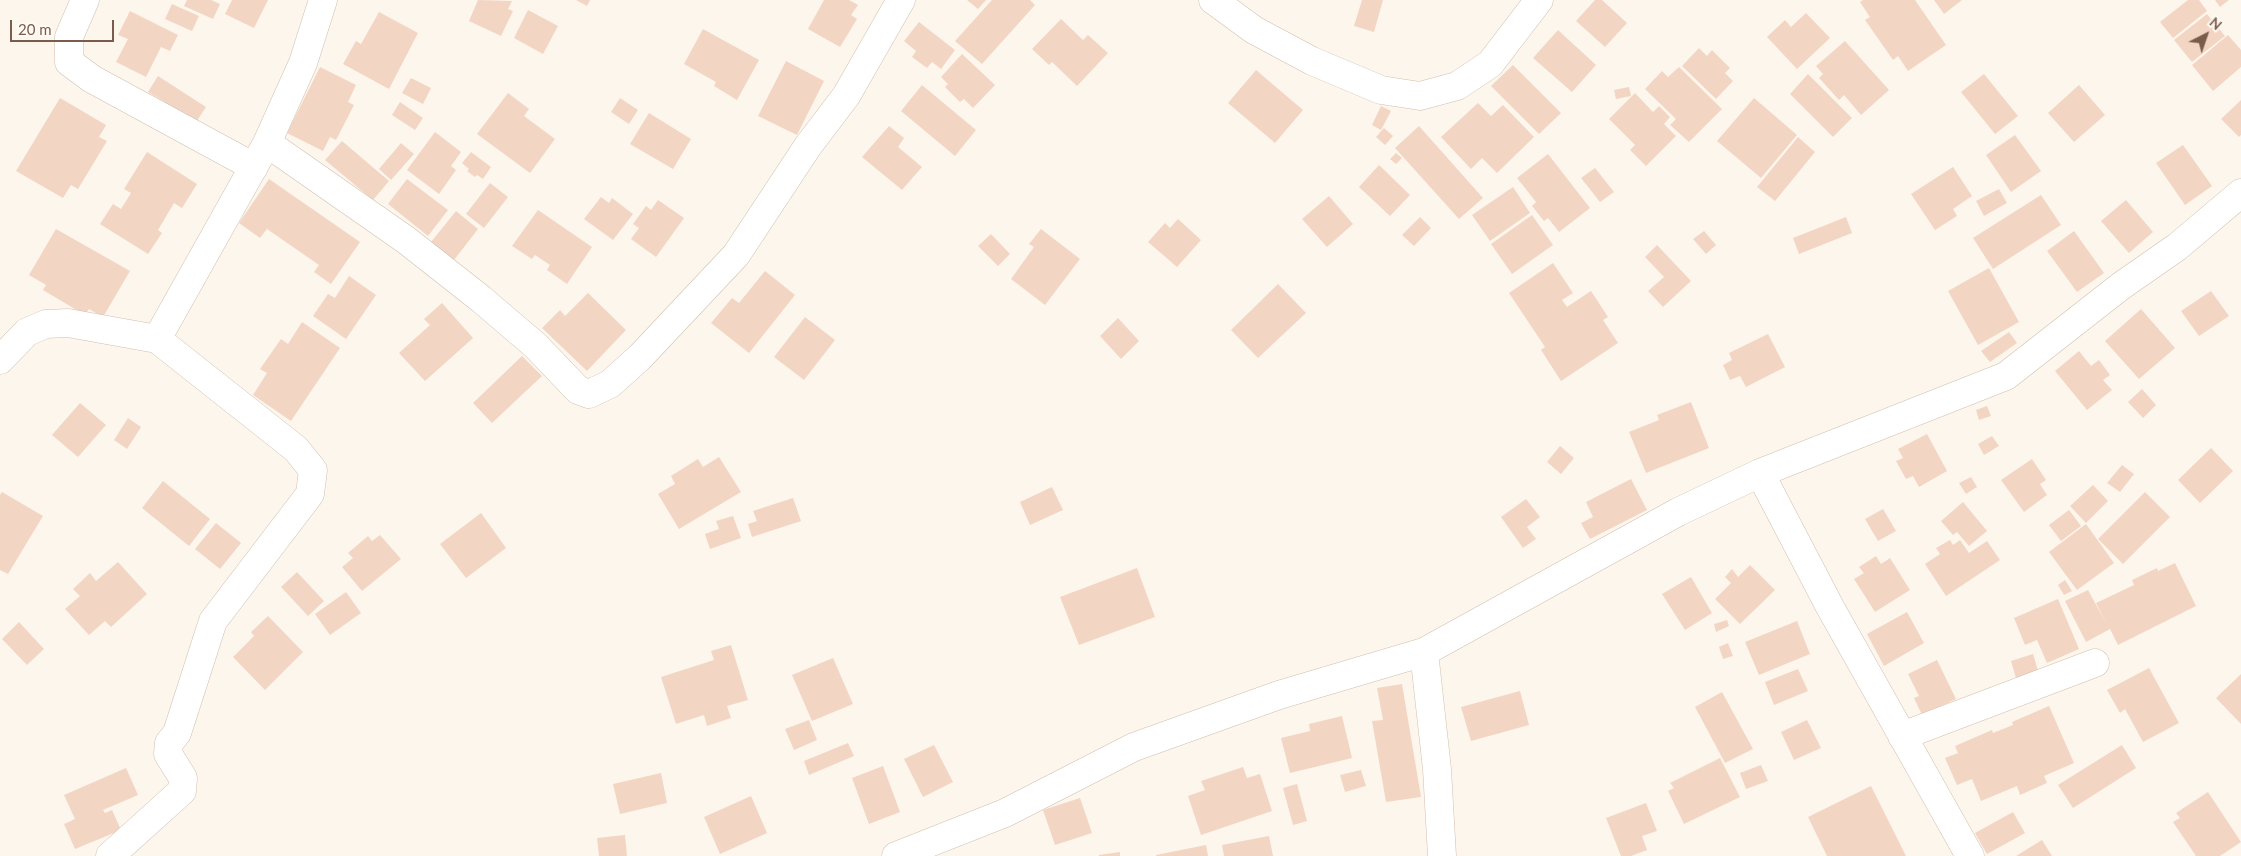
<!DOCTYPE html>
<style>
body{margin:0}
#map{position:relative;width:2241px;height:856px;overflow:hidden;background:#fdf6ec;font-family:Lato,sans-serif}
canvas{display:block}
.north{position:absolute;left:2181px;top:10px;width:50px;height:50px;-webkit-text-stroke:4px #fffaf3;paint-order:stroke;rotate:41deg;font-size:14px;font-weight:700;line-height:20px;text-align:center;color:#7a5c4d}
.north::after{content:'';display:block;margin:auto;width:18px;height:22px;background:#7a5c4d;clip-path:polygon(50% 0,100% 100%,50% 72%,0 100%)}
.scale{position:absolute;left:10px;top:20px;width:104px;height:22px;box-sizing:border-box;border:2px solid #7a5c4d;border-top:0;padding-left:6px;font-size:15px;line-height:18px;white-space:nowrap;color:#7a5c4d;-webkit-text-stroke:4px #fffaf3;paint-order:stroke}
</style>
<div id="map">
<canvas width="2241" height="856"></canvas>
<div class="north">N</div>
<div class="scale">20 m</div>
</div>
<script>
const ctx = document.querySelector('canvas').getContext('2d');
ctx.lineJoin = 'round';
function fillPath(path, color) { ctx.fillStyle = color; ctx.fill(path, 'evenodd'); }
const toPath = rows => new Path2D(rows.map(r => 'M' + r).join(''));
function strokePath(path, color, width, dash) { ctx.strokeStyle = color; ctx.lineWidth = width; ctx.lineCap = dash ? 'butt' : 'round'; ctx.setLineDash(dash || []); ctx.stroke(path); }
fillPath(toPath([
 [187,0,211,0,220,4,213,19,184,6],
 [232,0,268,0,254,28,225,14],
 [478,0,512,1,508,9,513,11,501,36,469,21],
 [576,0,590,0,587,6],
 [824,0,849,0,858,5,851,15,857,19,840,47,808,29],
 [967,0,986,0,978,9],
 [992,0,1030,0,1035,5,982,64,955,41],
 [1362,0,1383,0,1374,32,1354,26],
 [1595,0,1602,0,1627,23,1605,47,1576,21],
 [1863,0,1915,0,1946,45,1908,71,1898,56,1893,60,1865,20,1870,17,1860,2],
 [1934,0,1962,0,1944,14],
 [2188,0,2199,0,2207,11,2173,38,2160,22],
 [2215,0,2229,0,2220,7],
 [172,4,199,16,192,31,165,19],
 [528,10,558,26,543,54,514,38],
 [130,11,178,35,170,51,161,47,146,77,116,62,128,39,118,35],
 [379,12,418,33,389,89,343,64,356,41,361,44],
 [1806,13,1830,38,1797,69,1767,37,1785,20,1791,27],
 [2207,14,2225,36,2192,62,2174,40],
 [1061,19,1083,40,1088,35,1108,53,1077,86,1052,62,1049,65,1032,49],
 [919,22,955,50,941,69,932,62,927,68,912,57,916,51,904,41],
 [703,29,759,60,737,100,714,86,716,82,684,64],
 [1558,30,1596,65,1572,92,1533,58],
 [2228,35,2241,50,2241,67,2213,91,2192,65],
 [1845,41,1889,90,1861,115,1844,95,1839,100,1819,78,1823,74,1816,66],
 [1699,48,1707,56,1712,50,1730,68,1725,73,1733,81,1716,99,1682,66],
 [962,54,995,85,973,108,964,99,960,102,945,87,948,84,941,77],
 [786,61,824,81,797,135,758,116],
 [1513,65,1561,113,1539,134,1491,86],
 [320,67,356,85,348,102,354,105,336,140,330,137,323,151,287,133],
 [1679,67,1722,109,1689,142,1670,125,1676,119,1645,89,1662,71,1668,77],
 [1256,70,1303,110,1275,143,1228,103],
 [1808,74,1852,118,1833,137,1790,94],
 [1984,74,2018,116,1995,134,1961,92],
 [158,76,206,107,193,127,162,107,165,102,148,92],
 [411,78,431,88,423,104,402,93],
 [922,85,976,130,955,156,901,111],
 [2079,85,2105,115,2074,142,2048,113],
 [1629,87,1631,96,1616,99,1614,90],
 [508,93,529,109,524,116,555,139,530,173,477,134],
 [1635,93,1653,112,1659,106,1670,117,1664,124,1676,136,1646,166,1630,150,1635,145,1609,119],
 [60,98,106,125,99,137,107,141,78,189,71,185,63,198,16,171],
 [620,98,638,110,629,124,611,112],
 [1754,98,1797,135,1761,178,1717,141],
 [2241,100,2241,135,2239,137,2221,119],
 [400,102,423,118,415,130,392,115],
 [1478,103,1491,116,1503,105,1534,137,1497,173,1482,158,1471,169,1441,137],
 [1381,106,1391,111,1381,130,1372,125],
 [649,113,691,139,673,169,630,144],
 [889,126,904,138,898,147,922,167,902,190,862,157],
 [1419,126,1483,198,1459,219,1395,148],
 [1384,128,1393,136,1385,145,1376,137],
 [435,132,461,152,451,166,456,170,439,194,407,170],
 [2015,135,2041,171,2011,192,1986,155],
 [1798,137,1815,152,1775,201,1757,187],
 [342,141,389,181,373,200,325,160],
 [401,143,414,154,391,180,379,169],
 [2183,145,2212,186,2185,205,2156,163],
 [147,152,197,184,182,208,174,203,158,230,162,233,148,254,100,224,113,204,121,209,131,193,124,189],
 [471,152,491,167,483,179,477,175,475,177,467,171,469,169,462,163],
 [1396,153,1402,158,1396,164,1390,159],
 [1548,154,1590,208,1559,232,1548,218,1544,221,1532,206,1536,202,1517,178],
 [1379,165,1410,195,1390,216,1359,187],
 [1953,167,1972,196,1953,209,1957,216,1935,230,1911,194],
 [1595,168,1614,192,1600,202,1581,178],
 [269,179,360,242,331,284,314,272,319,265,267,229,260,238,239,223],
 [407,179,448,210,428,236,388,204],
 [490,183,508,197,484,228,466,214],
 [1513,187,1530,213,1490,241,1472,215],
 [1999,189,2007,203,1984,216,1976,201],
 [2041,195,2061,225,1993,269,1973,238],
 [1329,196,1353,224,1327,247,1302,219],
 [601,197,609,203,612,198,633,214,613,240,584,219],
 [658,200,684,218,656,257,631,239,639,228,633,224,646,206,651,210],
 [2126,200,2153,232,2129,253,2101,221],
 [538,210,592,247,567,284,547,270,550,265,535,255,532,259,512,246],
 [456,211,478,229,454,260,431,242],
 [1532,215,1553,245,1512,274,1491,244],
 [1420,217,1431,228,1414,246,1402,235],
 [1846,217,1852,233,1799,254,1793,238],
 [1178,219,1201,240,1177,267,1148,242,1165,223,1170,228],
 [56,229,130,271,103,317,89,309,85,315,43,290,46,285,29,275],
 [1041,229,1080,259,1045,305,1011,279,1034,247,1029,244],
 [1704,231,1716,245,1706,254,1693,239],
 [2074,231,2104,273,2077,292,2047,251],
 [991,234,1010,254,998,266,978,246],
 [1657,245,1691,281,1663,307,1648,291,1664,277,1645,257],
 [1553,263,1573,293,1562,300,1567,307,1591,291,1608,317,1603,320,1618,343,1561,381,1541,350,1545,347,1509,293],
 [1989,268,2019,322,1978,345,1948,291],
 [765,271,795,295,749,353,711,323,732,298,739,303],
 [349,276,376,295,346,339,313,316,328,294,335,298],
 [1278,284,1306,313,1258,358,1231,330],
 [2211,291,2229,316,2199,336,2181,311],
 [588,293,626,330,587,371,542,328,560,310,565,316],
 [442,303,473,338,425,381,399,353,430,325,424,319],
 [2141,309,2175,348,2139,379,2105,341],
 [805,317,835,340,804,380,774,357],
 [1118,318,1139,341,1121,359,1100,336],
 [302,322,340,348,291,421,253,395,267,373,260,369,281,339,288,344],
 [2009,332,2017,343,1990,362,1981,351],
 [1768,334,1785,367,1746,387,1740,376,1730,380,1723,365,1732,360,1729,353],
 [2079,351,2091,366,2099,360,2110,375,2103,380,2112,390,2087,410,2055,371],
 [522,356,542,376,492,423,473,403],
 [2142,389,2156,405,2143,418,2128,402],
 [1691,402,1709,448,1646,473,1629,432,1659,420,1657,415],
 [80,403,106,425,78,457,52,435],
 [1987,406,1991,416,1979,420,1976,410],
 [128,418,141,427,127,449,114,440],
 [1927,434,1947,471,1919,487,1913,476,1906,479,1896,461,1903,458,1898,449],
 [1992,436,1999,446,1984,455,1978,444],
 [1560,446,1574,458,1561,474,1547,462],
 [2211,448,2233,471,2200,503,2178,480],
 [719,457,741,492,679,529,658,494,675,484,671,476,698,459,703,467],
 [2032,459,2046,480,2040,484,2047,495,2024,512,2001,480],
 [2122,465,2134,474,2120,492,2107,483],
 [1971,477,1977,487,1966,494,1959,483],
 [1631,479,1647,510,1590,539,1581,523,1593,517,1586,502],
 [163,481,210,519,189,546,142,508],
 [2093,485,2108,501,2086,523,2070,506],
 [1052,487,1063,510,1030,525,1020,502],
 [2,492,43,516,8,574,0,570,0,495],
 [2145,492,2170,517,2123,564,2098,539],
 [793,498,801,521,752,537,748,524,757,521,753,511],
 [1526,499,1540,517,1527,527,1536,539,1523,548,1501,517],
 [1963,502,1987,531,1969,546,1957,532,1953,535,1941,521],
 [1883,509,1896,531,1878,541,1865,519],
 [2069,510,2081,526,2061,541,2049,525],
 [481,513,506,548,466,578,440,544],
 [733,516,741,538,710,549,705,534,719,529,716,521],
 [216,523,241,543,220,569,195,549],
 [2086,524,2114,563,2077,590,2049,552],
 [380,535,401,559,362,591,342,567,353,558,348,553,368,536,372,541],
 [1950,540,1953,545,1960,540,1969,553,1987,541,2000,560,1946,596,1925,564,1940,554,1936,548],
 [1876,556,1881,564,1890,558,1910,590,1875,612,1854,579,1864,573,1859,567],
 [118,562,147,594,111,627,105,621,89,635,65,609,80,596,73,589,90,573,96,581],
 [2175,563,2196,606,2118,645,2110,629,2086,642,2065,601,2088,590,2107,625,2096,603,2134,585,2132,580,2157,568,2158,571],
 [1750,565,1775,590,1740,624,1715,599,1731,583,1725,577,1732,569,1738,577],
 [1137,568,1155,617,1079,645,1060,597],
 [297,572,324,601,308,616,281,587],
 [1691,577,1712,613,1685,630,1662,594],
 [2065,580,2072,591,2064,595,2058,585],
 [346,592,361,613,330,635,315,614],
 [2058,599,2079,649,2047,663,2037,640,2025,645,2014,618],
 [1907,612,1924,643,1884,666,1867,634],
 [268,616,303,652,265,690,233,657,254,636,251,632],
 [1727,620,1729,626,1716,632,1714,624],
 [1797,621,1810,654,1759,675,1745,642],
 [19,622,44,649,27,665,2,639],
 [1728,643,1733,656,1723,659,1719,647],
 [731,645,748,700,727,706,731,718,707,726,704,715,676,724,661,677,714,660,711,651],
 [2033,654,2038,671,2016,678,2011,661],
 [833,658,853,704,812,721,792,675],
 [1937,660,1956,699,1922,715,1914,698,1919,696,1908,674],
 [2149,668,2179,723,2143,742,2125,709,2120,713,2107,690],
 [1798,669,1808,691,1774,705,1765,682],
 [2241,674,2241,724,2216,698],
 [1402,684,1421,797,1386,802,1372,721,1383,720,1377,688],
 [1520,691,1529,725,1471,741,1461,707],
 [1722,692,1753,749,1725,763,1695,707],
 [2049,706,2074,763,2044,776,2047,783,2020,795,2017,786,1981,801,1972,779,1957,785,1945,758,1958,753,1955,746,1992,730,1993,733,2013,725,2012,722],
 [1342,716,1352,758,1290,773,1281,738,1310,731,1309,724],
 [809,720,817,740,794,750,785,729],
 [1807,720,1821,748,1794,760,1781,732],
 [848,743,854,756,809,775,804,761],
 [934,745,953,782,923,797,904,759],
 [2122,745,2136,768,2073,808,2058,785],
 [1720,758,1740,797,1684,824,1668,791,1674,788,1670,783],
 [1761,765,1768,781,1746,789,1740,773],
 [883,766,900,812,869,824,852,778],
 [1243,767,1247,778,1260,774,1272,811,1201,835,1188,796,1205,790,1201,781],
 [126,768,138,795,103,810,105,813,112,810,121,830,75,849,64,824,75,819,64,795],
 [1361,770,1366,786,1345,792,1340,775],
 [661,773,667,803,620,814,613,784],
 [1297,784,1307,821,1293,825,1283,788],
 [1871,786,1906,856,1827,856,1808,817],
 [2208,792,2241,842,2220,856,2196,856,2173,822,2180,818,2176,813],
 [751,796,767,833,720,854,704,817],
 [1080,798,1092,833,1055,845,1043,810],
 [1646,803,1657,831,1642,836,1647,850,1631,856,1621,856,1606,818],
 [2013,812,2025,833,1987,854,1975,833],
 [625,835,627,856,599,856,597,838],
 [1269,836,1273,856,1224,856,1222,845],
 [2042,840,2052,856,2016,856],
 [1206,845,1208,856,1156,856,1156,855],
 [1120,852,1120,856,1099,856,1099,855]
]), '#f3d5c3');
const minor = toPath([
 [85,0,69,37,69,62,92,79,254,167],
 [1213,0,1254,30,1312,61,1381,90,1420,96,1457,86,1490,64,1539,0],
 [267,143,406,240,481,299,536,346,578,390,589,394,610,384,640,357,736,255,808,146,846,96,901,0],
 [0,360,27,332,46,324,68,323,157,339,267,143,303,63,323,0],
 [1760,473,1830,607,1970,856],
 [1424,652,1437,769,1442,856],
 [1902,736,2095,663],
 [110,856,182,791,183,778,168,754,169,743,177,733,213,621,310,494,313,470,296,449,157,339],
 [896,856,1005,813,1134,747,1279,695,1424,652,1678,512,1760,473,2006,376,2121,286,2177,247,2241,193]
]);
strokePath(minor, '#d1beb0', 29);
strokePath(minor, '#fff', 28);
</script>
